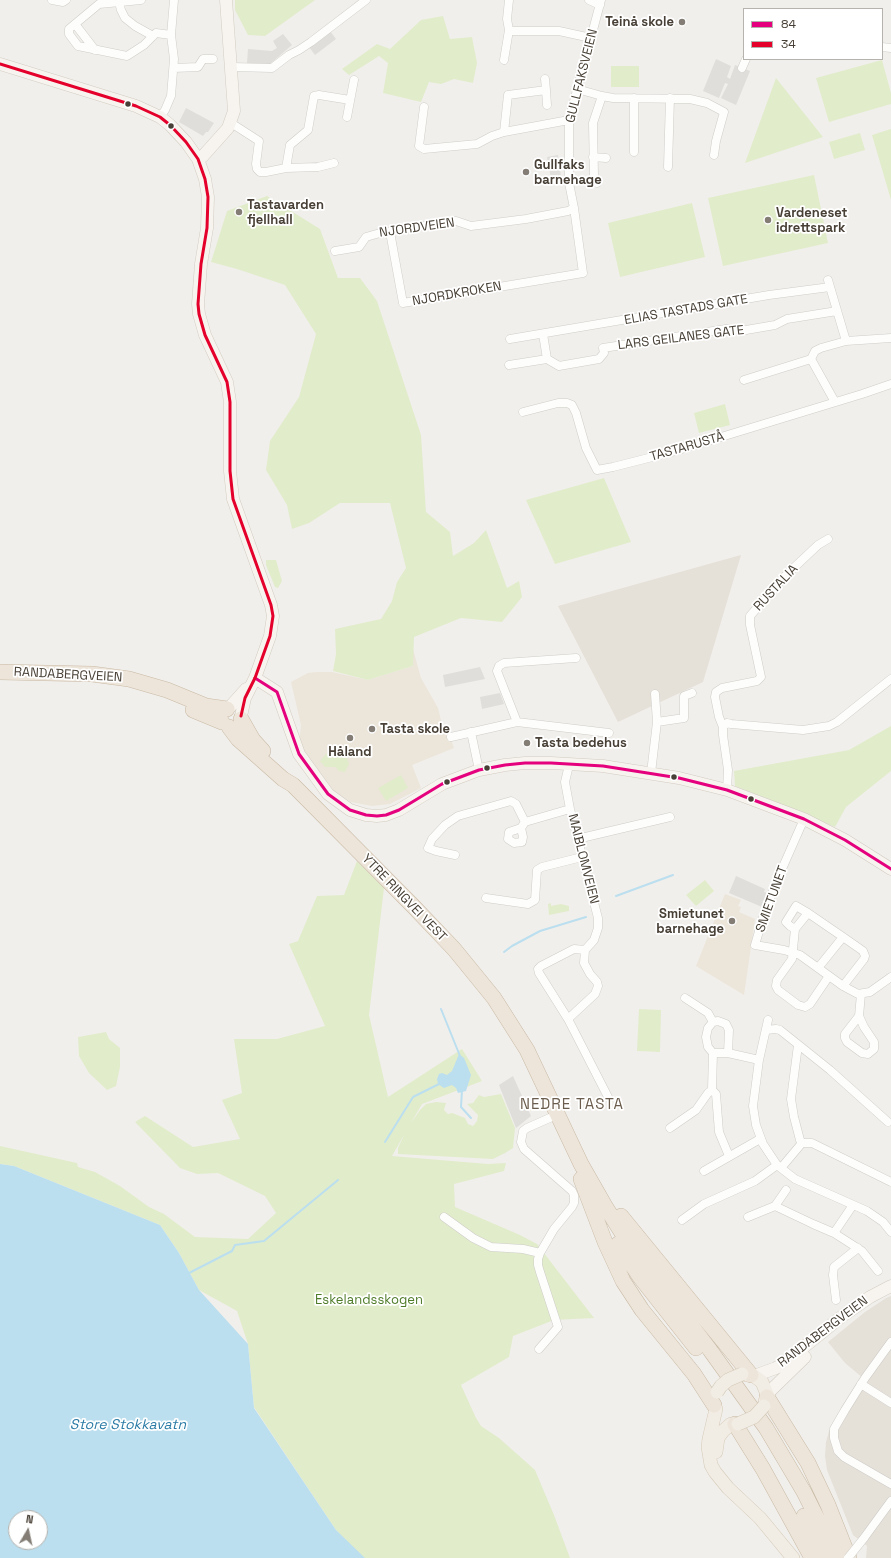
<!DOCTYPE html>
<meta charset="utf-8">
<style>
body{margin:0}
#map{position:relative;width:891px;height:1558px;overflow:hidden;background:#f1efeb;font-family:"Space Grotesk",sans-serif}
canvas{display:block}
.legend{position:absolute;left:743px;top:8px;width:140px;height:52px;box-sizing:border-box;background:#fff;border:1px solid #b6b3af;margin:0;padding:5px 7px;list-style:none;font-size:12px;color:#484036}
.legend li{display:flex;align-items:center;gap:8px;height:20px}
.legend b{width:20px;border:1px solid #b6b3af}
.north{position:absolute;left:8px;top:1510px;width:40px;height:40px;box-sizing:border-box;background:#fff;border:1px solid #b6b3af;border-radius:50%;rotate:9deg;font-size:11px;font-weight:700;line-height:16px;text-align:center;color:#484036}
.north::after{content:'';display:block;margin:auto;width:14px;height:18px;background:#837d75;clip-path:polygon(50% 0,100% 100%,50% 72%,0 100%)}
</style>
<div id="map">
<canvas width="891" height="1558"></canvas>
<ul class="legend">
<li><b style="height:5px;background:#e5007d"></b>84</li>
<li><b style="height:5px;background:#e4002b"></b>34</li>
</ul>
<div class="north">N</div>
</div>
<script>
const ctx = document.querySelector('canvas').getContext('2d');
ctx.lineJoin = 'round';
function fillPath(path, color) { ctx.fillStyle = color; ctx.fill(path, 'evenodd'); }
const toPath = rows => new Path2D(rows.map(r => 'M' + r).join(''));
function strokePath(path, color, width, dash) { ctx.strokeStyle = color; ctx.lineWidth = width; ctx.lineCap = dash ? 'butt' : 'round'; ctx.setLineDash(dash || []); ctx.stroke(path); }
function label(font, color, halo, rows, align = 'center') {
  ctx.font = font + ' "Space Grotesk",sans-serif'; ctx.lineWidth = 3.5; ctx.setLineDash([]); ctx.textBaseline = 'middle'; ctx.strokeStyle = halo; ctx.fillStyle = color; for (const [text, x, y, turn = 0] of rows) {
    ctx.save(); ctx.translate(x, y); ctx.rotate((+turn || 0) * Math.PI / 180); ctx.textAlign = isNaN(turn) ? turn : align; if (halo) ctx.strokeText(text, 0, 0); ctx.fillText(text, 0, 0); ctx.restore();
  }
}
fillPath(toPath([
 [741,555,703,682,618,722,558,606],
 [891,1296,891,1558,866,1558,867,1546,853,1535,827,1470,825,1456,826,1442,829,1431,863,1378,845,1363,828,1342,865,1312,886,1298]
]), '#e5e0d8');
fillPath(toPath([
 [413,649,421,678,438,708,444,733,451,740,454,748,412,765,421,788,390,804,372,806,351,802,334,791,299,745,301,725,291,682,308,673,317,672,332,672,368,680,413,666],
 [725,894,741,900,738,906,741,907,739,912,755,919,744,995,696,966]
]), '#ece5da');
fillPath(toPath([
 [235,0,315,0,265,36,248,35,235,10],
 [443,16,450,39,472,37,477,63,473,83,454,79,441,84,429,82,421,102,383,93,388,63,379,56,349,75,342,69,377,44,390,49,421,20],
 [882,60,891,93,891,104,829,122,816,78],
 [611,66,639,66,639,87,611,87],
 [776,78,823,137,745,163],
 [891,129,891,200,872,135],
 [860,133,865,150,834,159,829,142],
 [814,175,828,243,723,266,708,198],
 [267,196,320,229,338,278,360,278,377,301,421,435,426,512,450,532,453,556,474,543,486,530,507,588,519,581,522,597,502,622,461,618,414,637,413,666,368,680,333,671,336,654,335,629,381,619,392,601,397,582,406,568,390,503,340,503,309,523,292,529,287,505,266,470,270,441,299,397,316,334,285,285,237,269,211,262,227,211],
 [692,203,705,257,620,277,608,223],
 [725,404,730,425,699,433,694,413],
 [604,478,631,542,555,564,526,500],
 [266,560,276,560,282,581,278,588,275,587,266,565],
 [891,726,891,771,846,807,835,827,735,786,734,771,849,750],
 [326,754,347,758,349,764,345,772,339,771,335,767,325,767,320,761],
 [401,775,408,788,386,801,378,788],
 [357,861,384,888,369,1015,388,1097,462,1049,482,1081,422,1104,411,1123,420,1110,426,1104,436,1102,446,1103,444,1110,448,1114,452,1113,465,1118,468,1124,473,1126,477,1121,478,1115,467,1104,473,1103,479,1095,484,1097,501,1094,515,1128,513,1148,505,1153,493,1159,398,1154,398,1148,404,1135,392,1156,488,1164,506,1163,504,1171,454,1184,455,1207,520,1235,537,1244,594,1318,554,1320,513,1336,509,1357,461,1385,476,1418,481,1426,499,1438,535,1470,554,1515,570,1558,362,1558,336,1530,254,1407,248,1344,237,1311,199,1290,179,1253,160,1225,14,1166,0,1164,0,1146,77,1163,78,1167,95,1172,120,1186,149,1207,164,1214,195,1237,248,1239,276,1213,265,1196,218,1173,197,1174,180,1168,135,1122,145,1116,193,1147,240,1139,222,1100,242,1093,234,1039,277,1039,325,1026,289,944,298,941,317,896,344,895],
 [705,880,714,891,696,906,686,895],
 [551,903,551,906,561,904,569,906,569,911,549,915,548,904],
 [639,1009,661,1010,660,1052,637,1051],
 [106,1032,109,1039,120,1048,120,1067,116,1086,107,1090,89,1073,79,1056,78,1037]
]), '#e1eccb');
fillPath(toPath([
 [330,31,336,39,315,55,309,47],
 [283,34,292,45,270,64,247,63,248,49,272,51,277,48,273,41],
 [716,59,731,66,727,77,730,79,735,65,750,71,736,105,721,98,728,84,725,83,719,98,703,91],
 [186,108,214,123,208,132,206,132,203,136,179,122],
 [558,155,561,177,551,179,547,157],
 [480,667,485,679,445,687,443,675],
 [500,693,504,704,482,709,480,697],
 [736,876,765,889,764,892,767,893,762,907,729,893],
 [513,1076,531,1116,516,1128,499,1085]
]), '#e0deda');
fillPath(toPath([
 [459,1054,464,1058,471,1075,466,1091,458,1093,456,1088,452,1085,444,1088,438,1084,437,1079,439,1074,442,1073,447,1075,452,1071],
 [0,1164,14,1166,160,1225,179,1253,199,1290,248,1344,254,1408,336,1530,365,1558,0,1558],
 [16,1518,40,1518,40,1542,16,1542]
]), '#bbdfef');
strokePath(toPath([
 [616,896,673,875],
 [504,952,512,946,540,931,586,917],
 [441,1009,460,1056],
 [462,1090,461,1107,471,1118],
 [385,1142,413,1097,439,1084],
 [189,1273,232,1251,235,1245,264,1241,338,1180]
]), '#bbdfef', 2);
const street = toPath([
 [52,0,63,2,66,0],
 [141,0,99,4,69,29,69,34,78,46,127,56,144,45,156,33,171,35],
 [509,0,507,19,509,30,511,31,559,31,591,38],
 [589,0,600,5],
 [119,2,121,10,125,18,135,26,153,36],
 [75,24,95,50],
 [882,47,891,48],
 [504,60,509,30],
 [232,67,272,68,289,55,299,50,311,42,366,0],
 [174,68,198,67,203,59,213,59],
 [742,68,746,59],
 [577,89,602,96,613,98,690,99,707,103,724,112,716,141,714,155],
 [546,90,547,105],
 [424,107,419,146,424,149,477,144,492,136,504,132,569,120],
 [160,117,165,110,171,96,174,59,171,35,174,0],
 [347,117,354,80],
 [231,123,259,141,256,164,257,169,260,172,266,172,286,168,318,167,334,163],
 [504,132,508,95,546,90,545,79],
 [634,152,634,98],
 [593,157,606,158],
 [668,167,670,98],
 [286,168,290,145,308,130,314,96,319,95,350,100],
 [597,183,594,176,593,123,602,96],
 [390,232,403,303,583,273,574,208,569,183,569,120,601,0],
 [335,251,359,247,366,237,380,233,456,221,471,226,526,219,568,211,574,208],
 [828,280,846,341],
 [543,334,547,359],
 [510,339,769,295,830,287],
 [509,365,547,359,559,366,599,359,604,353,603,348,726,329,746,330,775,325,787,319,837,311],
 [744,380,811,359],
 [835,402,811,359,815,351,821,348,846,341,891,338],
 [523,412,558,403,567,403,572,405,576,413,586,448,597,470,613,467,672,452,862,394,891,384],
 [517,722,497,671,499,666,504,663,576,658],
 [657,722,684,718,684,696,692,693],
 [723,727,727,723,731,724,803,730,829,726,837,722,891,679],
 [471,732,479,770],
 [451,737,517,722,609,733],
 [569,765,565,782,570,809,598,918,598,928,594,940,585,950],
 [651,773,657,722,655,694],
 [727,790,728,770,723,735,723,727,719,717,715,697,716,692,722,688,757,681,761,677,750,625,750,616,784,577,818,545,828,539],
 [804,819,778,878,764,914,755,945,784,950,800,955,843,986,858,994,870,992,891,977],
 [521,828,523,837,522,842,514,843,508,839,509,832,521,828,525,822,570,809],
 [577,839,670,817],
 [455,855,436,851,428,848,432,839,445,825,458,816,511,801,516,804,525,822],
 [486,898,528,904,535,900,537,870,542,867,582,857],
 [808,913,843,937],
 [795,929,790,926,786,922,796,906,808,913,795,929,792,959,777,980,776,986,778,990,798,1005,805,1007,810,1004,829,976],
 [818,968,843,937,863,951,865,956,864,959,843,986],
 [685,998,708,1013,713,1022,718,1021,726,1024,729,1030,728,1053],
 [859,1016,864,1027,874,1042,874,1049,868,1054,862,1053,847,1042,845,1038,845,1034,859,1016],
 [859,1016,861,994],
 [568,1019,595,994,598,986,597,982,590,974,584,963,585,950,574,949,541,966,538,969,539,973,568,1019,608,1097],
 [768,1020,759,1060,753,1106,756,1125,763,1144,777,1165,795,1179,867,1211,883,1222,891,1232],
 [713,1022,708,1028,706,1037,708,1047,713,1053],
 [766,1030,776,1029,780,1030,830,1070,888,1122],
 [670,1128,696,1110,708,1093,712,1090],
 [802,1143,812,1143,891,1182],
 [729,1156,719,1132,716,1094,712,1090,713,1053,728,1053,759,1060],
 [781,1168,802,1143,800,1140,794,1117,791,1099,798,1045],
 [704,1171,760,1139],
 [775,1206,813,1224,834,1233,853,1205],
 [444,1217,473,1238,491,1247,523,1249,540,1253],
 [748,1217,775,1206,786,1190],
 [682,1220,704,1204,755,1181,777,1165],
 [834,1233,862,1251,878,1271],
 [836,1300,833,1275,834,1267,858,1248],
 [891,1342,865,1378,845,1410,834,1429,834,1438,838,1451,844,1457,891,1484],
 [539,1349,558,1327,540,1272,538,1265,538,1259,540,1253,554,1229,572,1207,574,1203,574,1195,572,1191,524,1149,521,1142,523,1131,527,1128,552,1117],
 [861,1384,891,1403],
 [864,1538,891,1501]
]);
const secondary = toPath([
 [0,64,136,106,160,117,170,125,186,142,198,159,205,179,208,197,207,228,201,264,198,304,199,314,205,335,227,382,230,402,230,471,233,499,271,605,273,616,270,636,255,678,245,698,241,716],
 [198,159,203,156,228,128,234,111,226,0],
 [255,678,277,692,299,754,328,794,350,810,366,815,377,816,386,815,399,810,442,784,479,770,505,765,525,763,551,763,603,766,679,778,727,790,804,819,845,840,891,869],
 [229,708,246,689],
 [754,1376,776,1368,783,1364,841,1317,870,1297,891,1286],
 [767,1394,805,1357]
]);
const primary = toPath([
 [742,1374,754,1376,762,1382,767,1394,764,1406],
 [716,1409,709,1439,708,1447,711,1465,715,1472,728,1488,760,1518,793,1558],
 [716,1452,718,1438,723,1431,731,1424]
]);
const highway = toPath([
 [0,672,92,674,129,679,167,690,206,706,227,709],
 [193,710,222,722],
 [241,719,253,740,263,751],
 [229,727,238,739,283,779,293,785,414,907,454,949,494,998,527,1050,581,1164,605,1206,629,1244,710,1350,766,1428,804,1492,837,1558],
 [581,1179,605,1242,623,1281,642,1310,694,1374,714,1405],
 [621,1216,751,1375],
 [618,1244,640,1277,696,1348],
 [767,1397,808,1463,828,1505,849,1558],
 [735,1424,763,1469,812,1558],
 [804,1516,825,1558]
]);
strokePath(street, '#cfcdc8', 9);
strokePath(secondary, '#d1ccc2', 13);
strokePath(primary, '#d4cab8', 14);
strokePath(highway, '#c9baa6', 16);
strokePath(street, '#fdfdfc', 8);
strokePath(secondary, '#f7f4ef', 12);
strokePath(primary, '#f1ece4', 13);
strokePath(highway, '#ede5d9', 15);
const streetBridge = toPath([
 [848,1558,864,1538]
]);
const primaryBridge = toPath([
 [717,1392,721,1386,728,1380,742,1374],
 [738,1424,754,1417,764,1406]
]);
strokePath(streetBridge, '#cfcdc8', 9, []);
strokePath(primaryBridge, '#d4cab8', 14, []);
strokePath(streetBridge, '#fdfdfc', 8);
strokePath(primaryBridge, '#f1ece4', 13);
strokePath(toPath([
 [255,678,277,692,299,754,328,794,350,810,366,815,377,816,386,815,399,810,442,784,479,770,505,765,525,763,551,763,603,766,679,778,727,790,804,819,845,840,891,869]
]), '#e5007d', 3);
strokePath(toPath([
 [0,64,136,106,160,117,170,125,186,142,198,159,205,179,208,197,207,228,201,264,198,304,199,314,205,335,227,382,230,402,230,471,233,499,271,605,273,616,270,636,255,678,245,698,241,716]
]), '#e4002b', 3);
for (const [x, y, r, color] of [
 [682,22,4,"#837d75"],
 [128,104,3.5,"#484036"],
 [171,126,3.5,"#484036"],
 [526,172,4,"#837d75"],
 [239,212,4,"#837d75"],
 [768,220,4,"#837d75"],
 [372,729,4,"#837d75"],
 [350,738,4,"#837d75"],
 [527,743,4,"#837d75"],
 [487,768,3.5,"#484036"],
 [674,777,3.5,"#484036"],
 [447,782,3.5,"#484036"],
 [751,799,3.5,"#484036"],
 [732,921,4,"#837d75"]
]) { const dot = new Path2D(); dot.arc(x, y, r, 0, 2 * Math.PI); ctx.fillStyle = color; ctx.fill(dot); strokePath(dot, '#fff', 1.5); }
label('bold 13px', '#484036', '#fff', [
 ["Teinå skole",674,22,"right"],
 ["Gullfaks",534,165],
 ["barnehage",534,180],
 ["Tastavarden",247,205],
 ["fjellhall",247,220],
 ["Vardeneset",776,213],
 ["idrettspark",776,228],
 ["Tasta skole",380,729],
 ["Tasta bedehus",535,743],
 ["Håland",350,752,"center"],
 ["Smietunet",724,914,"right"],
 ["barnehage",724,929,"right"]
], 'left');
label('13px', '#484036', '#fff', [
 ["GULLFAKSVEIEN",582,76,-76],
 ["NJORDVEIEN",417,228,-8],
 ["NJORDKROKEN",457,294,-10],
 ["ELIAS TASTADS GATE",686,310,-10],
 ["LARS GEILANES GATE",681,338,-7],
 ["TASTARUSTÅ",687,447,-16],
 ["RUSTALIA",776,588,-47],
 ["RANDABERGVEIEN",68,675,3],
 ["MAIBLOMVEIEN",583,859,76],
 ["YTRE RINGVEI VEST",404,898,46],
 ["SMIETUNET",772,899,-70],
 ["RANDABERGVEIEN",823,1332,-37]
]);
label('13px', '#4e7b28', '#fff', [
 ["Eskelandsskogen",369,1300]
]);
label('italic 14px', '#2a7ba6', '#fff', [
 ["Store Stokkavatn",128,1425]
]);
ctx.letterSpacing = '1px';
label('15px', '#6b5d4d', '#fff', [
 ["NEDRE TASTA",572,1105]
]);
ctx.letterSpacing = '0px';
</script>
